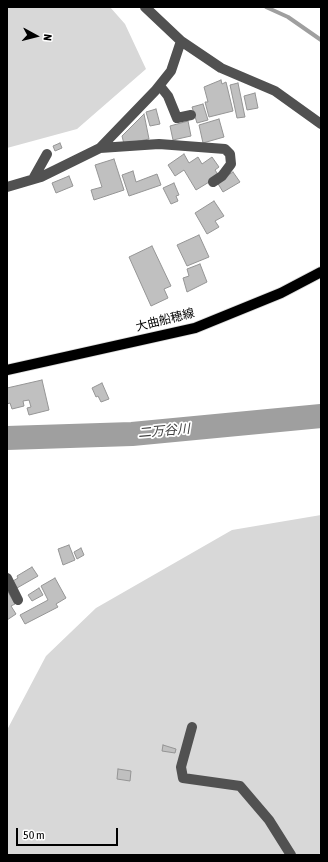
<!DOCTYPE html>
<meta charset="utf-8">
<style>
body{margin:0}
#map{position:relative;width:328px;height:862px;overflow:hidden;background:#fff;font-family:"Asap Condensed",sans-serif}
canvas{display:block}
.frame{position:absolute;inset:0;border:8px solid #000;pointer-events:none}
.north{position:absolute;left:16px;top:16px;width:40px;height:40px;-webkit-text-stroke:3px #fff;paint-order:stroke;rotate:97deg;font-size:11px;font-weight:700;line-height:16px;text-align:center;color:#000}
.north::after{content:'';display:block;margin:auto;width:14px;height:18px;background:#000;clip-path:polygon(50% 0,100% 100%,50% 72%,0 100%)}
.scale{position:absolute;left:16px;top:828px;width:102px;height:18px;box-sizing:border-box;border:2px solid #000;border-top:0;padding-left:5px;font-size:12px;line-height:14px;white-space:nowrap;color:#000;-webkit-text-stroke:3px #fff;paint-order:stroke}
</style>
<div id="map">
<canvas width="328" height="862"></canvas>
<div class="frame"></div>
<div class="north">N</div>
<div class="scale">50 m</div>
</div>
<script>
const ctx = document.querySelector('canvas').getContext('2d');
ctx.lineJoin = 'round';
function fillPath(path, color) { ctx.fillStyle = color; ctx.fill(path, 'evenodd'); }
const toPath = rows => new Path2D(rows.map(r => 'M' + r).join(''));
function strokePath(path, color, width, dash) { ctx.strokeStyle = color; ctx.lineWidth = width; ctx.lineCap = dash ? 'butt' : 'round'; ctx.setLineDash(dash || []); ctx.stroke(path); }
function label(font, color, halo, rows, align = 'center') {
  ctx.font = font + ' "Asap Condensed","Noto Sans JP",sans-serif'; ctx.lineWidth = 3.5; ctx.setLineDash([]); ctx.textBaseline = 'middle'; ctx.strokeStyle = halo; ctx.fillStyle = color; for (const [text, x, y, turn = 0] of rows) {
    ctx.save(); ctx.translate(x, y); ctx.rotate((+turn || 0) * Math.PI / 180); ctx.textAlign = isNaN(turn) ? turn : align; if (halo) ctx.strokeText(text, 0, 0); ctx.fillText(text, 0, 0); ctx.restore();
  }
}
fillPath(toPath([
 [7,7,110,7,125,24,146,69,77,129,7,148],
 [321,515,321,851,319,855,7,855,7,730,46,656,96,608,232,530]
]), '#d8d8d8');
strokePath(toPath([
 [266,7,288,17,321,40]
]), '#9f9f9f', 4);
strokePath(toPath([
 [7,438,132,434,321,416]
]), '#9f9f9f', 24);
const building = toPath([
 [221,80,222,84,226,82,233,111,209,117,205,102,208,102,204,87,221,80],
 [238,83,245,117,237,118,230,85,238,83],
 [255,93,258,108,247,110,244,96,255,93],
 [203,104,208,120,197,123,192,107,203,104],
 [156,109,160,124,150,126,146,112,156,109],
 [144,114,149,139,124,144,122,136,144,114],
 [219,119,224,137,203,143,199,125,219,119],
 [188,121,191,136,173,140,170,126,188,121],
 [60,143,62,148,55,151,53,146,60,143],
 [184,154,189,163,198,157,202,164,212,157,219,167,215,170,219,176,196,190,184,170,175,176,168,165,184,154],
 [114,159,124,190,94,200,91,190,102,187,95,165,114,159],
 [133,171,136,182,157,174,161,185,129,196,122,175,133,171],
 [233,172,240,182,223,192,217,182,233,172],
 [69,176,73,186,56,193,52,183,69,176],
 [174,183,179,195,176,196,178,201,171,204,163,188,174,183],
 [214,201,224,216,215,221,219,227,207,234,195,213,214,201],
 [199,235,209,257,187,266,177,245,199,235],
 [152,246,171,286,164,289,168,298,151,306,129,257,152,246],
 [200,264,207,282,187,292,183,278,189,276,187,269,200,264],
 [42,380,49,410,29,415,27,408,31,407,29,400,23,401,24,406,12,409,10,403,7,404,7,388,42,380],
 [102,383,109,399,101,402,98,396,96,397,92,388,102,383],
 [69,545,75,560,63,565,58,549,69,545],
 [81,548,84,555,77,559,74,552,81,548],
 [32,567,38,576,17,588,13,581,18,578,17,576,32,567],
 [55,578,66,598,56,604,58,607,25,624,20,615,48,600,41,586,55,578],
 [39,588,43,595,32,601,28,595,39,588],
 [7,590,15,604,11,606,16,614,7,620,7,590],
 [163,745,176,749,175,753,162,751,163,745],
 [118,769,131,771,130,781,117,779,118,769]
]);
fillPath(building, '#c0c0c0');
strokePath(building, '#959595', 1);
const major = toPath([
 [7,370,195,328,281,293,321,272]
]);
strokePath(major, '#dbdbdb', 12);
strokePath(toPath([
 [145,7,181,41,221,68,275,91,321,124],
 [160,86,168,96,177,118,191,115],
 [100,148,159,144,225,149,230,154,231,164,222,176,213,182],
 [33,179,47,154],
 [7,187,41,177,100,148,155,91,171,71,181,41],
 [7,578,18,600],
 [192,727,181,767,183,778,240,786,269,820,291,855]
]), '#515151', 10);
strokePath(major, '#000', 10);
label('12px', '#000', '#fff', [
 ["大曲船穂線",165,320,-14]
]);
label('italic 13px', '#404040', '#fff', [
 ["二万谷川",164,431,-5]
]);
</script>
